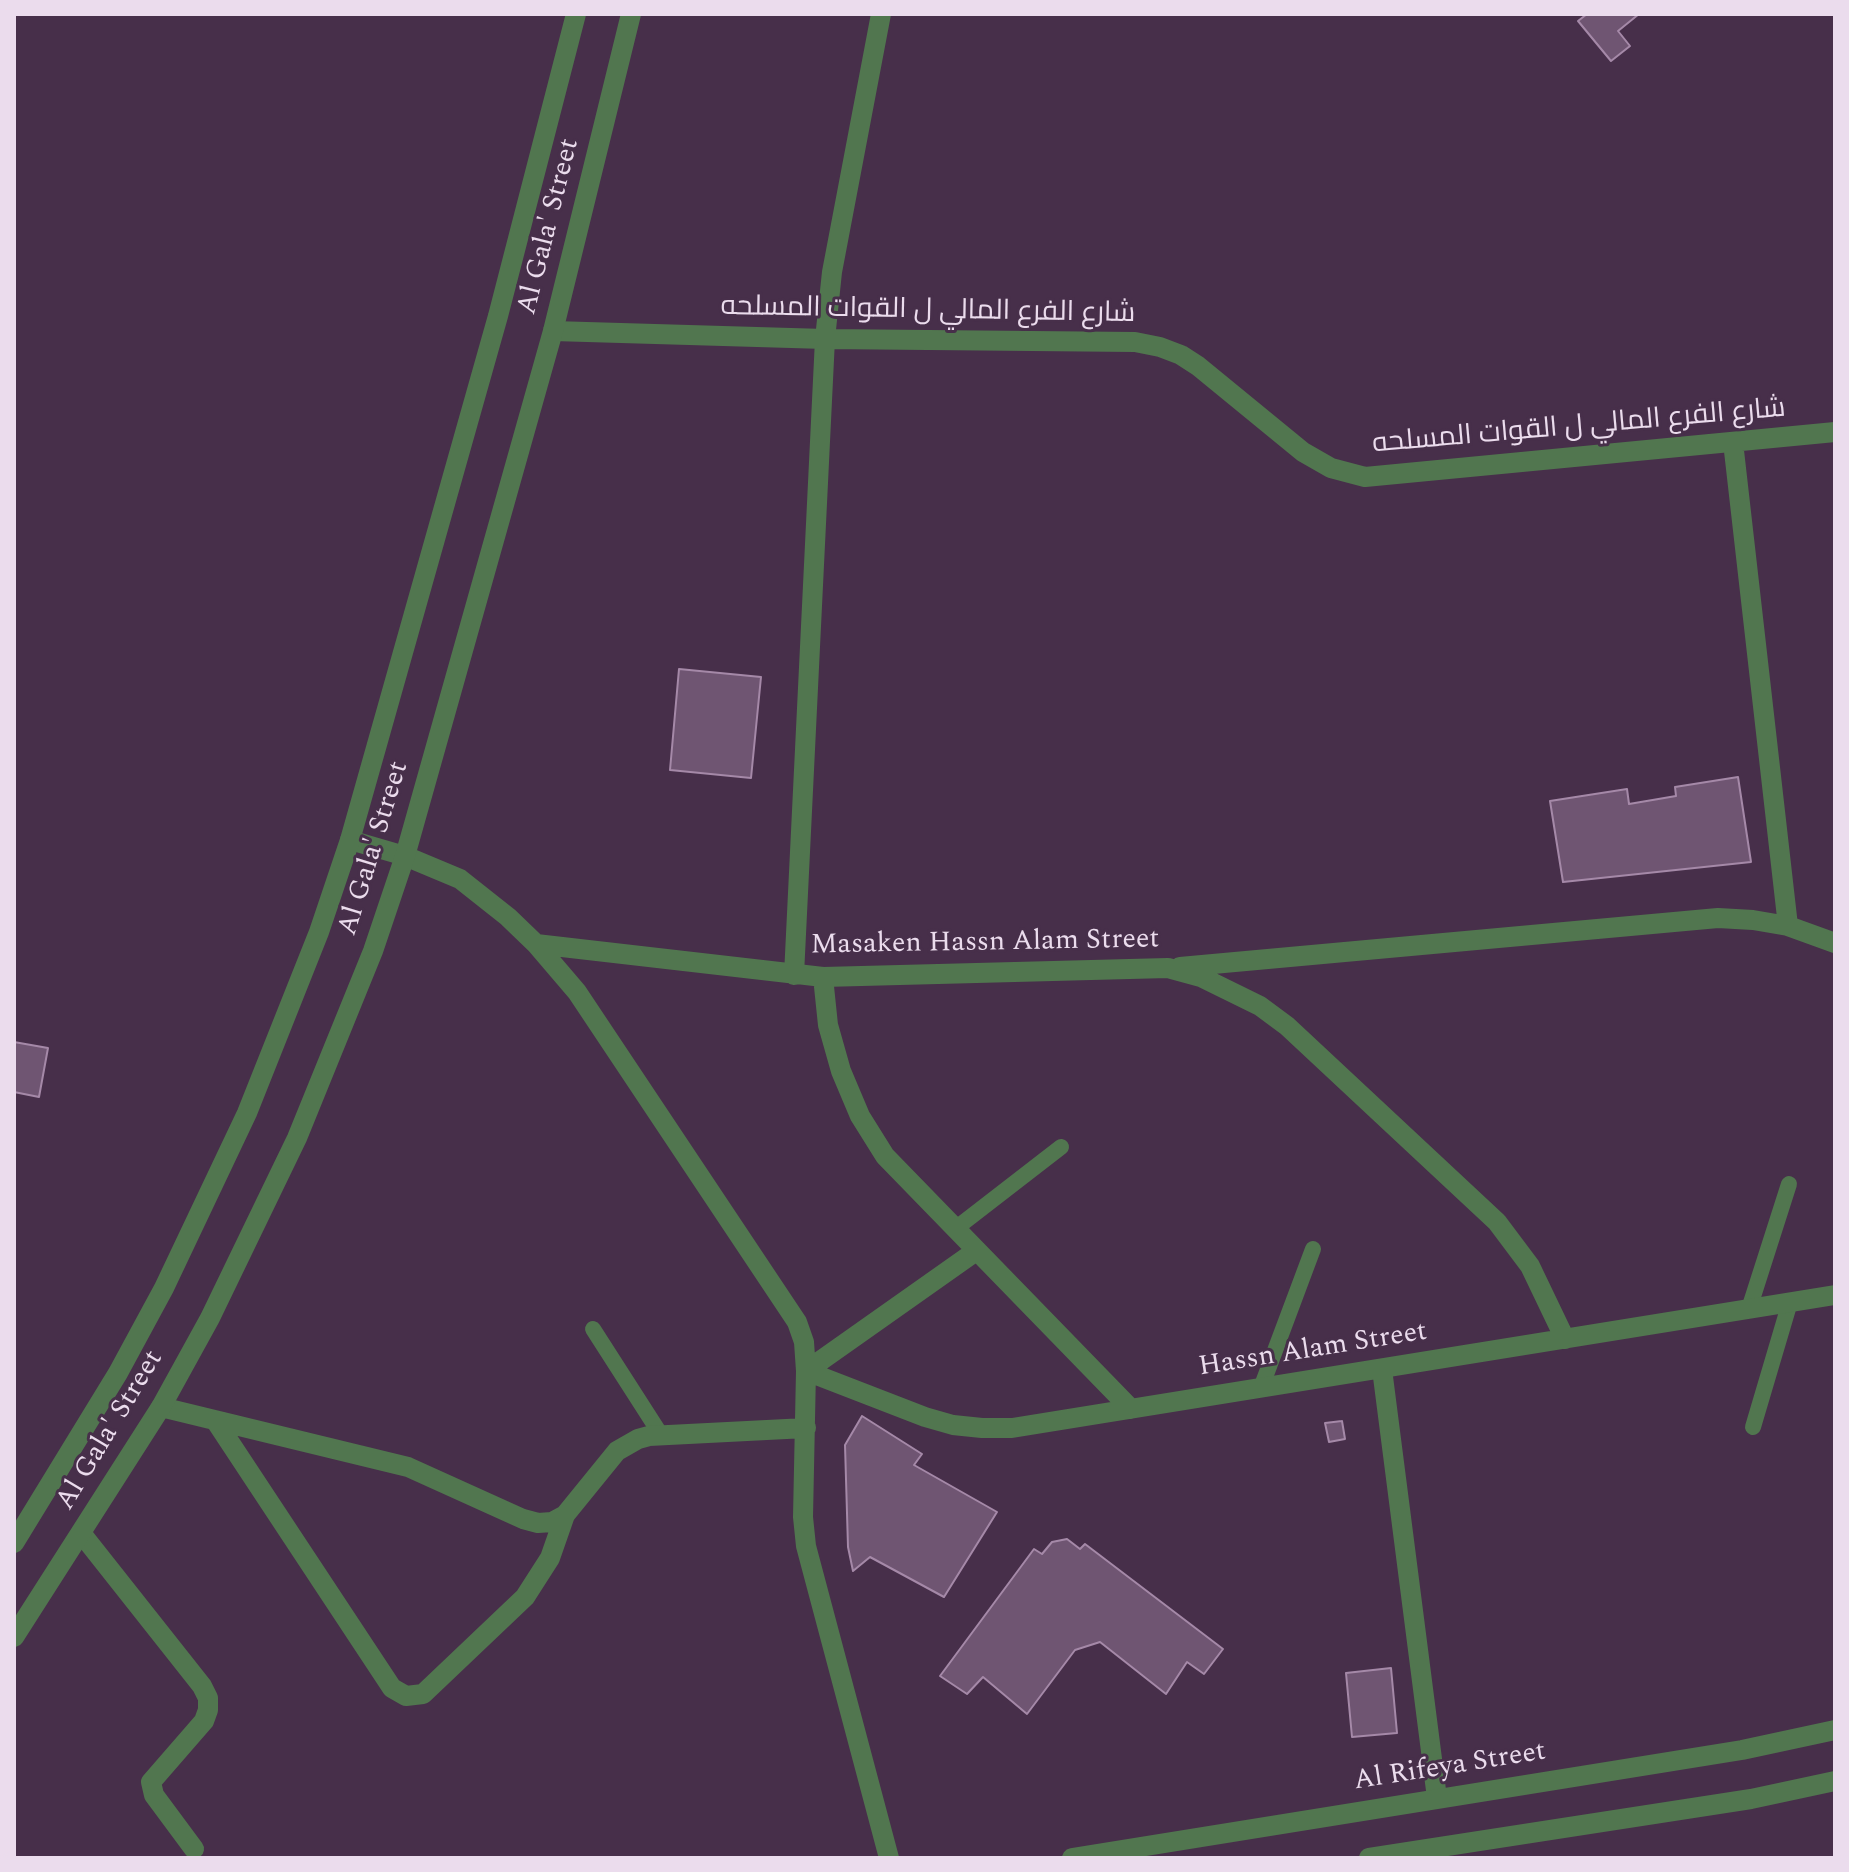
<!DOCTYPE html>
<meta charset="utf-8">
<style>
body{margin:0}
#map{position:relative;width:1849px;height:1872px;overflow:hidden;background:#472f4a;font-family:Spectral,serif}
canvas{display:block}
.frame{position:absolute;inset:0;border:16px solid #ebdced;pointer-events:none}
</style>
<div id="map">
<canvas width="1849" height="1872"></canvas>
<div class="frame"></div>
</div>
<script>
const ctx = document.querySelector('canvas').getContext('2d');
ctx.lineJoin = 'round';
function fillPath(path, color) { ctx.fillStyle = color; ctx.fill(path, 'evenodd'); }
const toPath = rows => new Path2D(rows.map(r => 'M' + r).join(''));
function strokePath(path, color, width, dash) { ctx.strokeStyle = color; ctx.lineWidth = width; ctx.lineCap = dash ? 'butt' : 'round'; ctx.setLineDash(dash || []); ctx.stroke(path); }
function label(font, color, halo, rows, align = 'center') {
  ctx.font = font + ' Spectral,Cairo,serif'; ctx.lineWidth = 6; ctx.setLineDash([]); ctx.textBaseline = 'middle'; ctx.strokeStyle = halo; ctx.fillStyle = color; for (const [text, x, y, turn = 0] of rows) {
    ctx.save(); ctx.translate(x, y); ctx.rotate((+turn || 0) * Math.PI / 180); ctx.textAlign = isNaN(turn) ? turn : align; if (halo) ctx.strokeText(text, 0, 0); ctx.fillText(text, 0, 0); ctx.restore();
  }
}
const building = toPath([
 [1587,14,1639,14,1618,31,1630,46,1611,61,1578,21,1587,14],
 [679,669,761,677,751,778,670,770,679,669],
 [1738,777,1751,862,1563,882,1550,801,1627,789,1629,804,1676,796,1675,787,1738,777],
 [14,1042,48,1048,39,1097,14,1092,14,1042],
 [862,1416,922,1454,914,1465,997,1512,944,1597,870,1557,853,1571,848,1547,845,1445,862,1416],
 [1342,1421,1345,1439,1329,1442,1325,1423,1342,1421],
 [1067,1539,1080,1549,1085,1544,1223,1649,1204,1674,1187,1662,1166,1694,1100,1642,1075,1650,1027,1714,983,1677,967,1694,940,1676,1034,1549,1042,1554,1052,1542,1067,1539],
 [1391,1668,1397,1733,1352,1737,1346,1673,1391,1668]
]);
fillPath(building, '#6f5572');
strokePath(building, '#a589a8', 2);
strokePath(toPath([
 [955,1229,1061,1147],
 [1749,1309,1789,1184],
 [593,1329,661,1435],
 [1261,1388,1313,1249],
 [1753,1427,1790,1302]
]), '#51764f', 16);
strokePath(toPath([
 [553,331,825,339,1135,342,1160,347,1181,355,1198,366,1303,452,1331,468,1365,477,1835,432],
 [1733,442,1788,926],
 [350,840,405,856,460,879,508,917,536,944,577,992,797,1322,804,1342,806,1371,803,1517,806,1546,889,1858],
 [536,944,823,977,1168,968,1201,977,1260,1006,1287,1026,1497,1222,1530,1266,1565,1339],
 [1180,967,1718,918,1753,920,1788,926,1835,943],
 [794,975,825,339,832,272,881,14],
 [823,977,828,1025,841,1071,860,1116,885,1156,1131,1409],
 [1382,1369,1437,1798],
 [806,1371,925,1417,953,1425,982,1428,1012,1428,1835,1295],
 [806,1371,976,1251],
 [161,1407,408,1467,523,1519,538,1523,552,1522,565,1515,617,1451,638,1439,649,1436,806,1428],
 [215,1420,392,1688,406,1696,423,1694,525,1597,550,1558,565,1515],
 [81,1533,202,1686,208,1698,208,1710,204,1721,151,1782,154,1795,194,1849]
]), '#51764f', 20);
strokePath(toPath([
 [14,1543,118,1373,164,1288,247,1113,319,932,350,840,498,316,576,14],
 [14,1637,161,1407,210,1318,297,1138,373,951,405,856,553,331,631,14],
 [1072,1858,1742,1750,1835,1730],
 [1369,1858,1751,1799,1835,1781]
]), '#51764f', 20);
label('28px', '#ebdced', '#472f4a', [
 ["Al Gala' Street",550,227,-76],
 ["شارع الفرع المالي ل القوات المسلحه",928,312,1],
 ["شارع الفرع المالي ل القوات المسلحه",1579,428,-5],
 ["Al Gala' Street",375,849,-73],
 ["Masaken Hassn Alam Street",985,944,-1],
 ["Hassn Alam Street",1313,1351,-9],
 ["Al Gala' Street",111,1431,-59],
 ["Al Rifeya Street",1450,1768,-9]
]);
</script>
